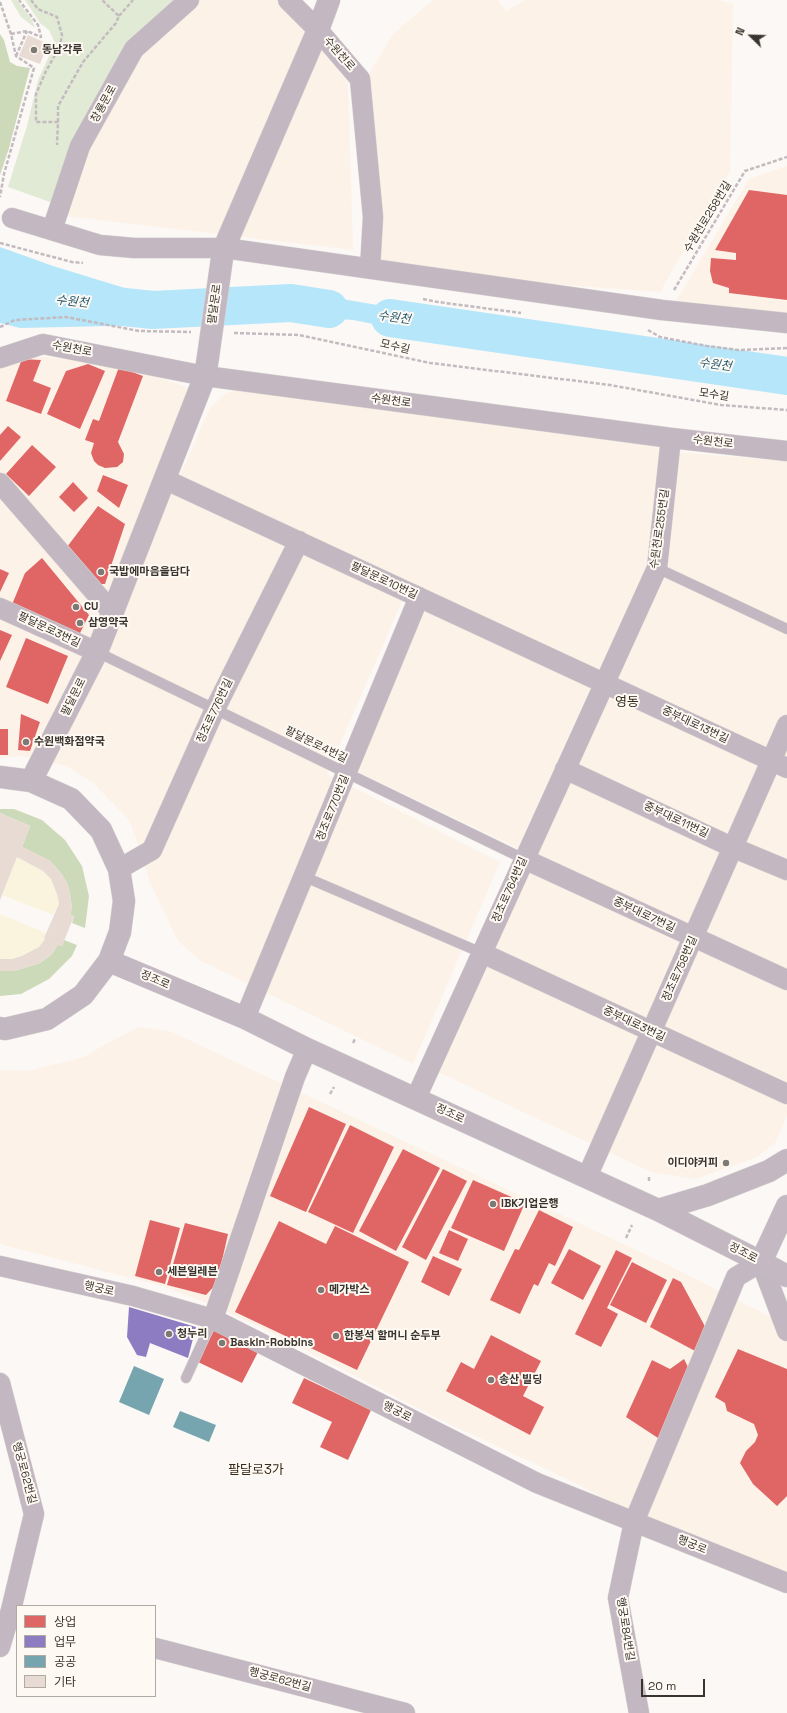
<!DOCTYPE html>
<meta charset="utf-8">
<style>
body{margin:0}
#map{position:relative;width:787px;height:1713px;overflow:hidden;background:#fbf8f5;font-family:"Space Grotesk","Noto Sans KR",sans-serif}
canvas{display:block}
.legend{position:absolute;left:16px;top:1605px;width:140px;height:92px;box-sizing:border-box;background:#fef9f2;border:1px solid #afaba4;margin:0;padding:5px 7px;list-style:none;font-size:12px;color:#39352e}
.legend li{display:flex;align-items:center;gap:8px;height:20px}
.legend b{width:20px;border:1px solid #afaba4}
.north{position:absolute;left:731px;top:16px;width:40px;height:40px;-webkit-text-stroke:3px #fef9f2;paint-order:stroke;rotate:293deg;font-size:11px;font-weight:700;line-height:16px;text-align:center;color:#39352e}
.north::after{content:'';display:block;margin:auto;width:14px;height:18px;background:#39352e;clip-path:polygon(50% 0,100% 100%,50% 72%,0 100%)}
.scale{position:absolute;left:641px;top:1679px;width:64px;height:18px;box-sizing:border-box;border:2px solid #39352e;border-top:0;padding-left:5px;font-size:12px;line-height:14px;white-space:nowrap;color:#39352e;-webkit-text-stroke:3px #fef9f2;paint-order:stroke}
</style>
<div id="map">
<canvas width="787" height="1713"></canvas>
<ul class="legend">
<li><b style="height:11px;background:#e06666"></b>상업</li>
<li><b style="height:11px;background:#8e7cc3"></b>업무</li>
<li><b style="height:11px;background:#76a5af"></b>공공</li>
<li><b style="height:11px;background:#e8dbd3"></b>기타</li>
</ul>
<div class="north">N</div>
<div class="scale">20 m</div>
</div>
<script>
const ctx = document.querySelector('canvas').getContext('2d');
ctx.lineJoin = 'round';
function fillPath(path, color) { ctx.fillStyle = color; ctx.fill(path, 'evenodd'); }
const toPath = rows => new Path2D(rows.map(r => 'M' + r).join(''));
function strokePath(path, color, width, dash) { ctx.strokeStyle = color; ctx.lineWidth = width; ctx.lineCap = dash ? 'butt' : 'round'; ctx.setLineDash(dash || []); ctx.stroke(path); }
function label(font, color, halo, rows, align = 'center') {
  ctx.font = font + ' "Space Grotesk","Noto Sans KR",sans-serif'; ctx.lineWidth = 4; ctx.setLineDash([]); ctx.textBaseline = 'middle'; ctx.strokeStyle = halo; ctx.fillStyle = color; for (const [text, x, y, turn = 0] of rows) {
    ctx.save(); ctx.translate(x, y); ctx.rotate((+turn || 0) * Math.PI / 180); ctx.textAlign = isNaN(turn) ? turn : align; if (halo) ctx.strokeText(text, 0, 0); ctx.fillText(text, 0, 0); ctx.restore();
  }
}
fillPath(toPath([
 [201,0,277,0,324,49,348,83,353,250,66,216,89,150,139,54],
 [433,0,498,0,506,11,526,0,716,0,733,4,730,171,660,292,539,283,375,267,366,79,392,35],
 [787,166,787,313,676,301,749,179],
 [24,356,90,360,143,372,188,388,158,480,402,601,327,774,500,862,413,1064,201,961,178,941,151,885,130,821,93,783,67,766,22,756,0,758,0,365],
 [237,389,665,447,652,566,601,676,178,480,210,408,224,395],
 [674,452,787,461,787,1115,776,1142,755,1158,695,1179,651,1172,438,1072,632,634],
 [423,606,591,686,518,848,356,771],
 [139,1027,172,1032,670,1266,787,1325,787,1575,620,1506,559,1475,439,1419,260,1327,202,1301,162,1286,0,1244,0,1070,27,1071,85,1057,102,1046]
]), '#fdf2e7');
fillPath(toPath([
 [11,0,17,0,32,20,35,28,21,17],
 [25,0,179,0,156,24,53,203,8,187,27,126,38,80,55,43,49,30,40,23]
]), '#e1ead4');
fillPath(toPath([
 [0,34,4,40,10,62,17,66,30,68,9,148,0,175],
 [0,809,14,809,42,820,65,840,82,866,89,896,85,928,72,923,74,916,70,915,72,908,70,894,67,883,60,872,50,861,22,847,30,826,0,813],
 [64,940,77,945,72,956,49,979,21,994,0,996,0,971,14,971,40,963,52,954,58,944,62,946]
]), '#cddaba');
fillPath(toPath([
 [17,857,43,871,51,879,57,894,59,904,58,909,56,909,53,915,2,895],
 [0,914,46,933,44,938,45,939,39,947,30,953,12,959,0,959]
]), '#faf4de');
fillPath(toPath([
 [0,247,53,266,154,297,153,325,20,328,0,323],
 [277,287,282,295,336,298,442,316,441,337,353,320,305,316,277,317]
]), '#b5e6fa');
fillPath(toPath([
 [749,190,787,195,787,300,729,293,729,288,713,283,710,271,711,258,736,260,736,253,715,250],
 [22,359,41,360,33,381,51,388,41,414,6,401],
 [88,364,105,371,80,429,47,414,66,371],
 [119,367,143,376,118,442,124,454,123,462,117,467,105,468,98,465,94,461,91,453,94,443,85,440,93,419,99,421],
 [8,426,21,437,0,461,0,435],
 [32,445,56,467,29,496,6,474],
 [103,475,128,485,119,508,97,491],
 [73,482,88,498,74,512,59,497],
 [98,506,125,524,105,584,97,584,67,547],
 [42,558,89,615,79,635,11,607,25,573],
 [0,569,9,573,0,592],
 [0,630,12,635,0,661],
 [26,638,68,656,48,704,6,687],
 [21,714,40,722,30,751,18,750],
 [0,729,8,729,8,755,0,755],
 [309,1107,346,1124,306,1212,270,1196],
 [350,1125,394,1147,353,1233,308,1212],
 [403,1149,440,1168,396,1251,359,1231],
 [443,1169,467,1181,426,1260,402,1247],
 [473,1180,525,1203,504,1251,451,1228],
 [539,1210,573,1227,555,1266,549,1263,538,1286,534,1284,520,1314,490,1300,515,1249,519,1250],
 [150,1220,180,1228,165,1284,135,1276],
 [279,1221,326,1244,335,1226,409,1262,357,1370,235,1312],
 [185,1223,228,1234,217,1283,206,1295,167,1285],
 [449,1230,468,1239,458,1261,439,1253],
 [569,1249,601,1266,583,1300,551,1283],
 [616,1250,632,1258,607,1308,618,1314,601,1347,575,1334],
 [433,1256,462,1269,449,1296,421,1282],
 [632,1262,667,1280,646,1323,610,1305],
 [673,1278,681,1282,708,1332,697,1352,650,1327],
 [214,1330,258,1352,242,1383,198,1362],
 [491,1335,541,1361,523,1396,544,1407,530,1435,446,1391,461,1362,474,1369],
 [738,1349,787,1369,787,1496,777,1506,753,1484,740,1463,746,1451,755,1442,758,1435,754,1424,727,1411,725,1403,715,1397],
 [684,1359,690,1371,658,1438,626,1417,652,1360,670,1369],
 [304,1378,371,1410,348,1460,320,1447,332,1422,292,1403]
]), '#e06666');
fillPath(toPath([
 [129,1307,196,1327,188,1358,150,1343,146,1357,137,1355,127,1337]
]), '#8e7cc3');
fillPath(toPath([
 [134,1366,164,1379,149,1415,119,1402],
 [180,1411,216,1425,209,1442,173,1427]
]), '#76a5af');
strokePath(toPath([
 [0,288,28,297,153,310,291,303,329,309],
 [390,318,787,376]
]), '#b5e6fa', 38);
fillPath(toPath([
 [28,35,48,44,40,64,19,56],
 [0,813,30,826,22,847,50,861,60,872,67,883,70,894,72,908,70,915,74,916,62,946,58,944,52,954,40,963,14,971,0,971,0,959,12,959,22,956,39,947,45,939,44,938,59,904,57,894,51,879,43,871,17,857,0,900]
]), '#e8dbd3');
const service = toPath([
 [657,568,787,629],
 [97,652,524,859],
 [305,877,482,953],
 [186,1378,213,1319]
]);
const minor = toPath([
 [288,0,318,30,360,79,373,217,370,269],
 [12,218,100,245,134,248,224,248,662,310,787,323],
 [52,230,80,146,134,49,189,0],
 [0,358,43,344,205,376,671,438,787,451],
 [164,479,787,768],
 [0,483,112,612],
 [0,608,97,652],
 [565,769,734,848,787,870],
 [524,859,787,980],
 [119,869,152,850,215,709,299,541],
 [482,953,787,1094],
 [245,1018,419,597],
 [416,1098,657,568,671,438],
 [587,1177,787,725],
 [0,1266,133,1296,213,1319,537,1483,787,1583],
 [213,1319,295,1077,307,1049],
 [0,1383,34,1514,11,1610,0,1647],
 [155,1648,405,1713],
 [639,1713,618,1598,634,1522,736,1277,761,1262,787,1331]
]);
const tertiary = toPath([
 [222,258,224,248,318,30,329,0],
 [0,777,31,781,71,799,101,830,119,869,124,901,120,932,109,961,83,995,47,1019,5,1029,0,1028],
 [31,781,97,652,205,376,208,357],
 [109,961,245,1018,307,1049,658,1210,761,1262],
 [658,1210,708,1195,769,1171,787,1160]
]);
const primary = toPath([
 [787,1206,761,1262,787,1276]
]);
strokePath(service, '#d7d5d2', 11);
strokePath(minor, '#d7d5d2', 21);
strokePath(tertiary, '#d7d5d2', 23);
strokePath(primary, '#d7d5d2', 23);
strokePath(toPath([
 [31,0,38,9,57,17,62,35,60,46,46,71,36,94,36,122,58,122,57,145],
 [0,2,11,34,16,56,34,68,4,174,0,197],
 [119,16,133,0],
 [11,34,27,31,41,37,38,25,19,0],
 [16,56,27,31],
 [58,122,58,106,83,62,116,23,119,16,102,0],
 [0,243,72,262,83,263],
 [674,290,745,171,787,157],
 [423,299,438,302,521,313],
 [0,327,15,320,66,317,139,331,191,332],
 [648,330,660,337,707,346,738,350,787,348],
 [234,333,299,335,430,363,610,385,721,405,787,410],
 [353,1043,355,1039],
 [330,1094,334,1087],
 [649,1177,649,1183],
 [626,1238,632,1225]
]), '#c3bbc0', 2.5, [4, 2]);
strokePath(service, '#c3b7c1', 10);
strokePath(minor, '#c3b7c1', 20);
strokePath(tertiary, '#c3b7c1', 22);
strokePath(primary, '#c4b8c2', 22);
const tertiaryBridge = toPath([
 [208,357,222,258]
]);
strokePath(tertiaryBridge, '#d7d5d2', 23, []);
strokePath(tertiaryBridge, '#c3b7c1', 22);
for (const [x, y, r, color] of [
 [34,50,4,"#7d7974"],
 [101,572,4,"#7d7974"],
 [76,607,4,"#7d7974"],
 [80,623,4,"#7d7974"],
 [26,742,4,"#7d7974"],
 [726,1163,4,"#7d7974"],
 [493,1204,4,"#7d7974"],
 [159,1272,4,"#7d7974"],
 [321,1290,4,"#7d7974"],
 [169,1334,4,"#7d7974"],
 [336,1336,4,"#7d7974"],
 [222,1343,4,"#7d7974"],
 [491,1380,4,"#7d7974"]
]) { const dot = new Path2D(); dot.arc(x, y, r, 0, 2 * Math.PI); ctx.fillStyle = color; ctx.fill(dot); strokePath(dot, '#fef9f2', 1.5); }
label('bold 11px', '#39352e', '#fef9f2', [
 ["동남각루",42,50],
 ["국밥에마음을담다",109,572],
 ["CU",84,607],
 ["삼영약국",88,623],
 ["수원백화점약국",34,742],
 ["이디야커피",718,1163,"right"],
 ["IBK기업은행",501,1204],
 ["세븐일레븐",167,1272],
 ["메가박스",329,1290],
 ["청누리",177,1334],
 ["한봉석 할머니 순두부",344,1336],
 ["Baskin-Robbins",230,1343],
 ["송산 빌딩",499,1380]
], 'left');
label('11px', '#39352e', '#fef9f2', [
 ["수원천로",339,54,49],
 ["창룡문로",104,104,-61],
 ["수원천로258번길",708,217,-59],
 ["팔달문로",215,304,-82],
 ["모수길",395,347,13],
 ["수원천로",72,349,11],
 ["모수길",714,395,8],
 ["수원천로",391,401,8],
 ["수원천로",713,442,7],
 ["수원천로255번길",660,529,-82],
 ["팔달문로10번길",384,581,25],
 ["팔달문로3번길",49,630,25],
 ["팔달문로",74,697,-63],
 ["정조로776번길",215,711,-65],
 ["중부대로13번길",695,725,25],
 ["팔달문로4번길",316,745,26],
 ["정조로770번길",333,808,-68],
 ["중부대로11번길",676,820,25],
 ["정조로764번길",510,890,-66],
 ["중부대로7번길",644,915,25],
 ["정조로758번길",680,969,-66],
 ["정조로",155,980,23],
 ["중부대로3번길",634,1024,25],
 ["정조로",450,1114,25],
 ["정조로",743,1253,27],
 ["행궁로",99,1289,13],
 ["행궁로",397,1412,27],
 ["행궁로62번길",24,1473,75],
 ["행궁로",692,1545,22],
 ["행궁로84번길",625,1629,81],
 ["행궁로62번길",280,1680,15]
]);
label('italic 12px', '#245b71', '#fef9f2', [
 ["수원천",72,302,6],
 ["수원천",394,318,8],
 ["수원천",715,365,8]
]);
label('13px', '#342b1d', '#fef9f2', [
 ["영동",627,702],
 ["팔달로3가",256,1470]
]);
</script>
